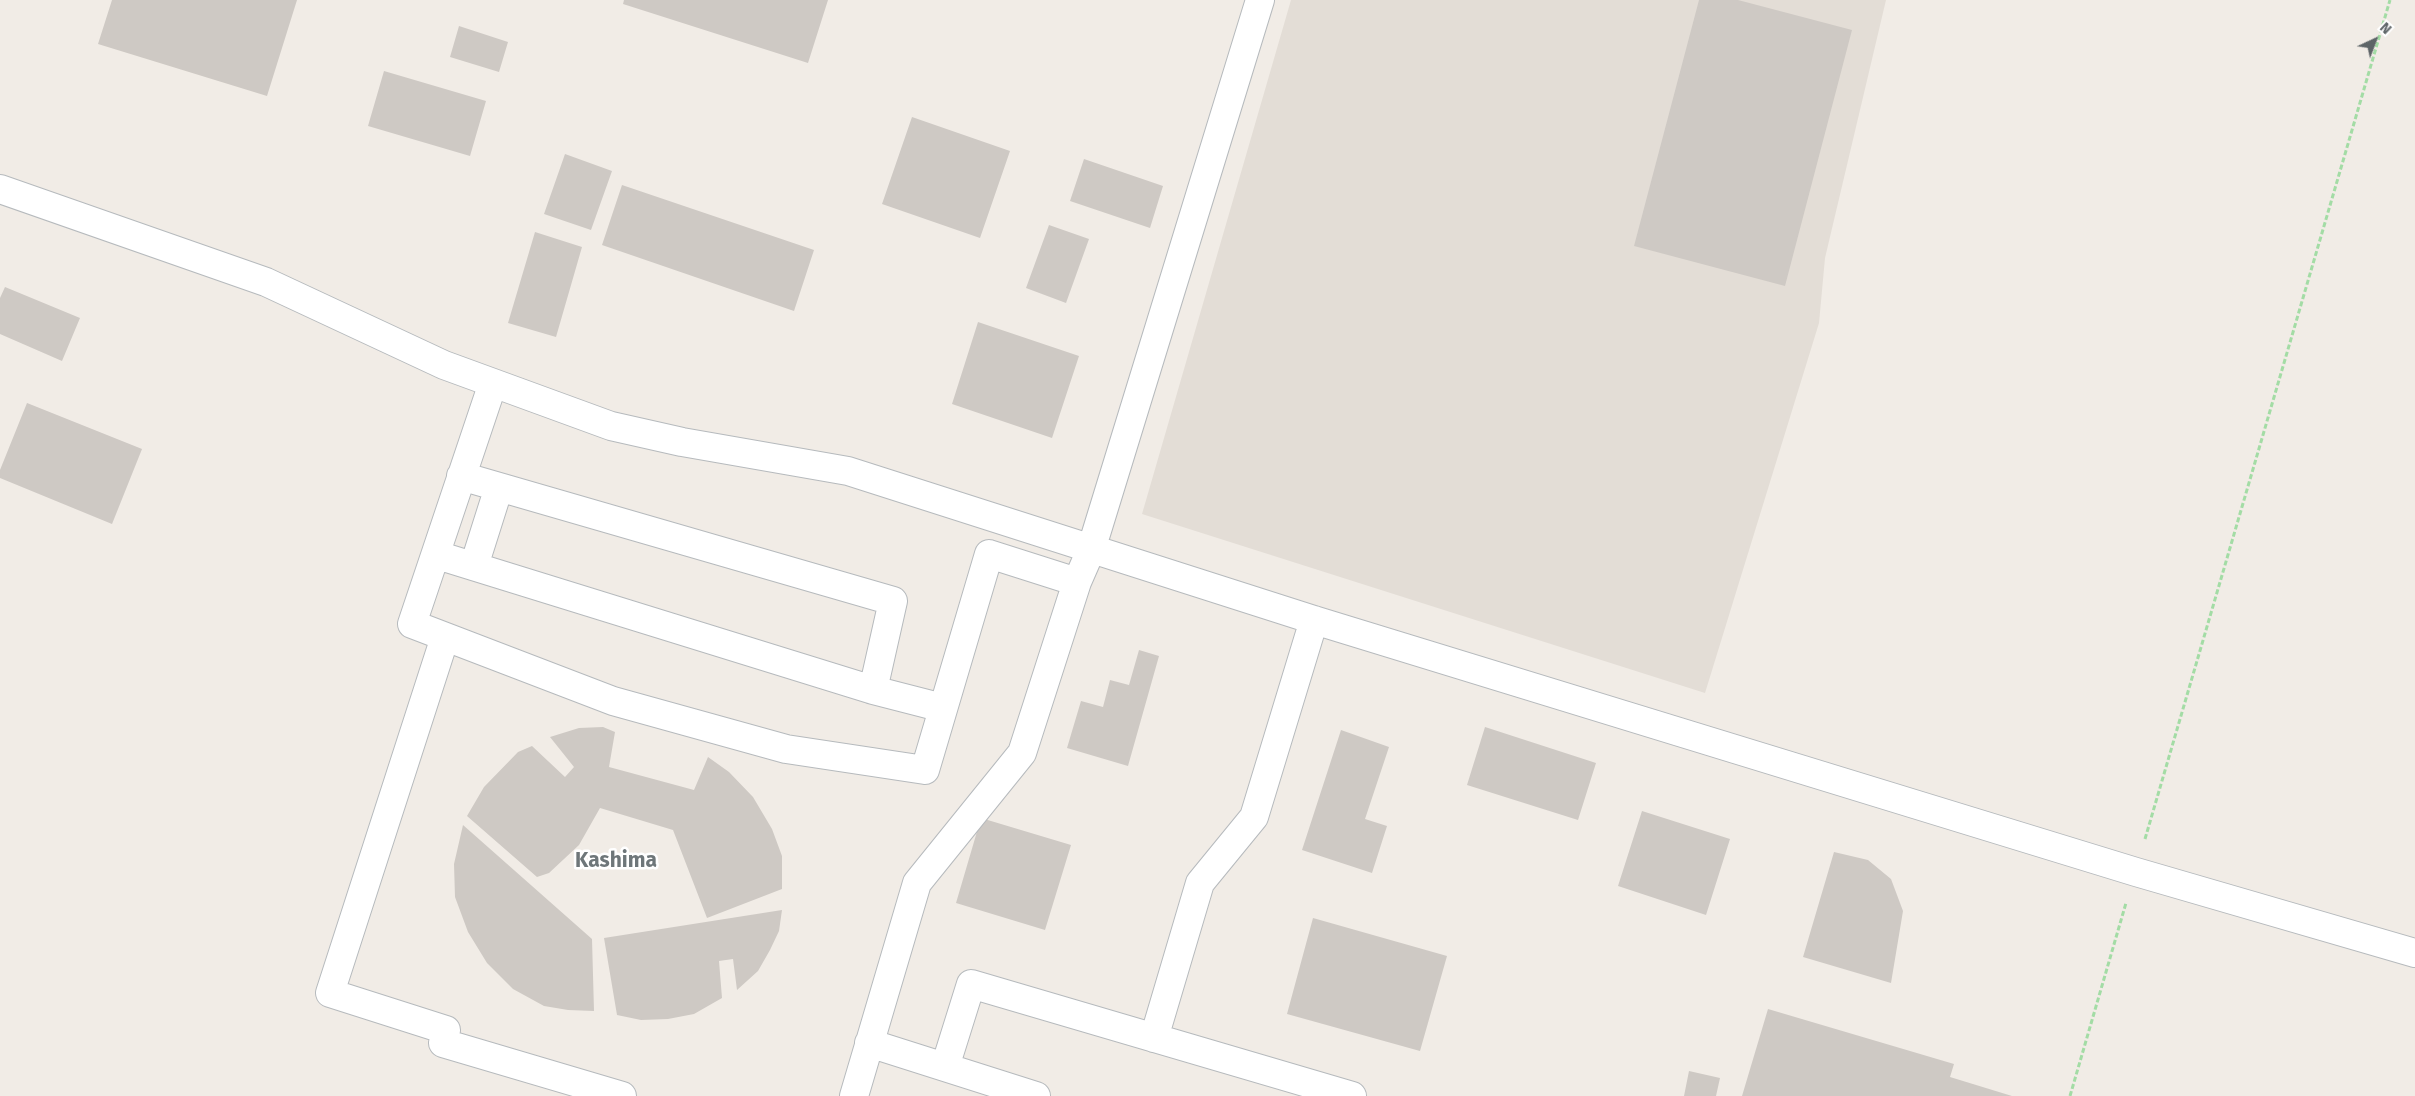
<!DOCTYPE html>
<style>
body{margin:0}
#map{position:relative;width:2415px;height:1096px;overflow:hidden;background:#f1ece6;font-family:"Fira Sans",sans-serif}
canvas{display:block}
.north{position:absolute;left:2350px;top:15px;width:50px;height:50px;-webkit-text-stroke:4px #fff;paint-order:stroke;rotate:43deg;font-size:14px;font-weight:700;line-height:20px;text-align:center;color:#5d6467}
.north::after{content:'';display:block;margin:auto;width:18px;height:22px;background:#5d6467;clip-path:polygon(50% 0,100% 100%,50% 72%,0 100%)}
</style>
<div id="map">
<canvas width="2415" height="1096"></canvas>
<div class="north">N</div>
</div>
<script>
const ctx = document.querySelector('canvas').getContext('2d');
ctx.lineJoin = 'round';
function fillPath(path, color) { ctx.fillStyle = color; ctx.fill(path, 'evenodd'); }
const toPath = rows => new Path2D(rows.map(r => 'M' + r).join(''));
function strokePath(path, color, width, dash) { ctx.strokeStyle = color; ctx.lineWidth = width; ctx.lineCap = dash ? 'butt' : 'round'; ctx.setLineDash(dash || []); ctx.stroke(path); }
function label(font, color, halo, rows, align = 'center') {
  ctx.font = font + ' "Fira Sans",sans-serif'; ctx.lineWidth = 5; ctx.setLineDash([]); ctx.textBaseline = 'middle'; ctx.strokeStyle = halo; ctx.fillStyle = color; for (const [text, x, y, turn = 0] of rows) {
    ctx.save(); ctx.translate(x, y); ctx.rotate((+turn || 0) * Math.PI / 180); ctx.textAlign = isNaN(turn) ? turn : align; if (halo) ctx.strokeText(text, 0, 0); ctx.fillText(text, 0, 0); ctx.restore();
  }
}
fillPath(toPath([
 [1291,0,1886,0,1825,258,1819,323,1705,693,1142,514]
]), '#e3ddd6');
fillPath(toPath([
 [112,0,297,0,267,96,98,44],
 [624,0,828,0,808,63,623,4],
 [1699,0,1738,0,1852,30,1785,286,1634,246],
 [459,26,508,42,499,72,450,57],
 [384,71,486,101,470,156,368,126],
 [912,117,1010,151,980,238,882,204],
 [565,154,612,171,591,230,544,214],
 [1084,159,1163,186,1150,228,1070,201],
 [622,185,814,250,794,311,602,245],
 [1049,225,1089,239,1066,303,1026,288],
 [535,232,582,247,556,337,508,323],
 [5,287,80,318,62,361,0,334,0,298],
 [978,322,1079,356,1052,438,952,404],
 [27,403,142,449,112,524,0,478,0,470],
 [1139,650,1159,656,1128,766,1067,748,1081,701,1103,707,1110,680,1129,685],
 [603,727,615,732,609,767,694,790,708,757,729,772,753,797,772,829,782,856,782,889,707,918,673,830,600,808,579,845,549,873,537,877,467,816,484,787,518,752,532,746,565,777,574,767,550,737,579,728],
 [1485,727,1596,763,1578,820,1467,785],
 [1341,730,1389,747,1365,819,1387,826,1372,873,1302,850],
 [1642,811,1730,839,1706,915,1618,886],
 [981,818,1071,845,1045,930,956,903],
 [463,825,592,939,594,1011,568,1010,544,1006,513,989,487,963,468,932,455,897,454,864],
 [1834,852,1868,860,1891,879,1903,911,1891,983,1803,957],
 [782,910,779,931,770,950,758,971,737,990,733,959,719,961,722,998,694,1014,668,1019,641,1020,617,1015,604,938],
 [1313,918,1447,956,1420,1051,1287,1014],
 [1768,1009,1954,1064,1950,1077,2012,1096,1742,1096],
 [1689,1071,1720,1078,1716,1096,1684,1096]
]), '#cec9c4');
const minor = toPath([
 [0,189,266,282,444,365,611,426,682,442,848,471,1314,620,2136,872,2415,953],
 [493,383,412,624,613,701,786,749,925,770,989,554,1077,582],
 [437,555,873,690,893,601,461,476],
 [474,566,499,487],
 [445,637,330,993,446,1030,443,1043,622,1096],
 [873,690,943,708],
 [1154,1038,1200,883,1254,817,1314,620],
 [869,1043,1036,1096],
 [945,1067,971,984,1352,1096],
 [854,1096,917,883,1022,753,1077,582,1091,550,1260,0]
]);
strokePath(minor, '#b6babd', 30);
strokePath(toPath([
 [2145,839,2390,0],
 [2070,1096,2126,903]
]), '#a3dca5', 3, [5, 2.5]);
strokePath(minor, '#fff', 28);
label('bold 21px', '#6e7679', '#fff', [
 ["Kashima",616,861]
]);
</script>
